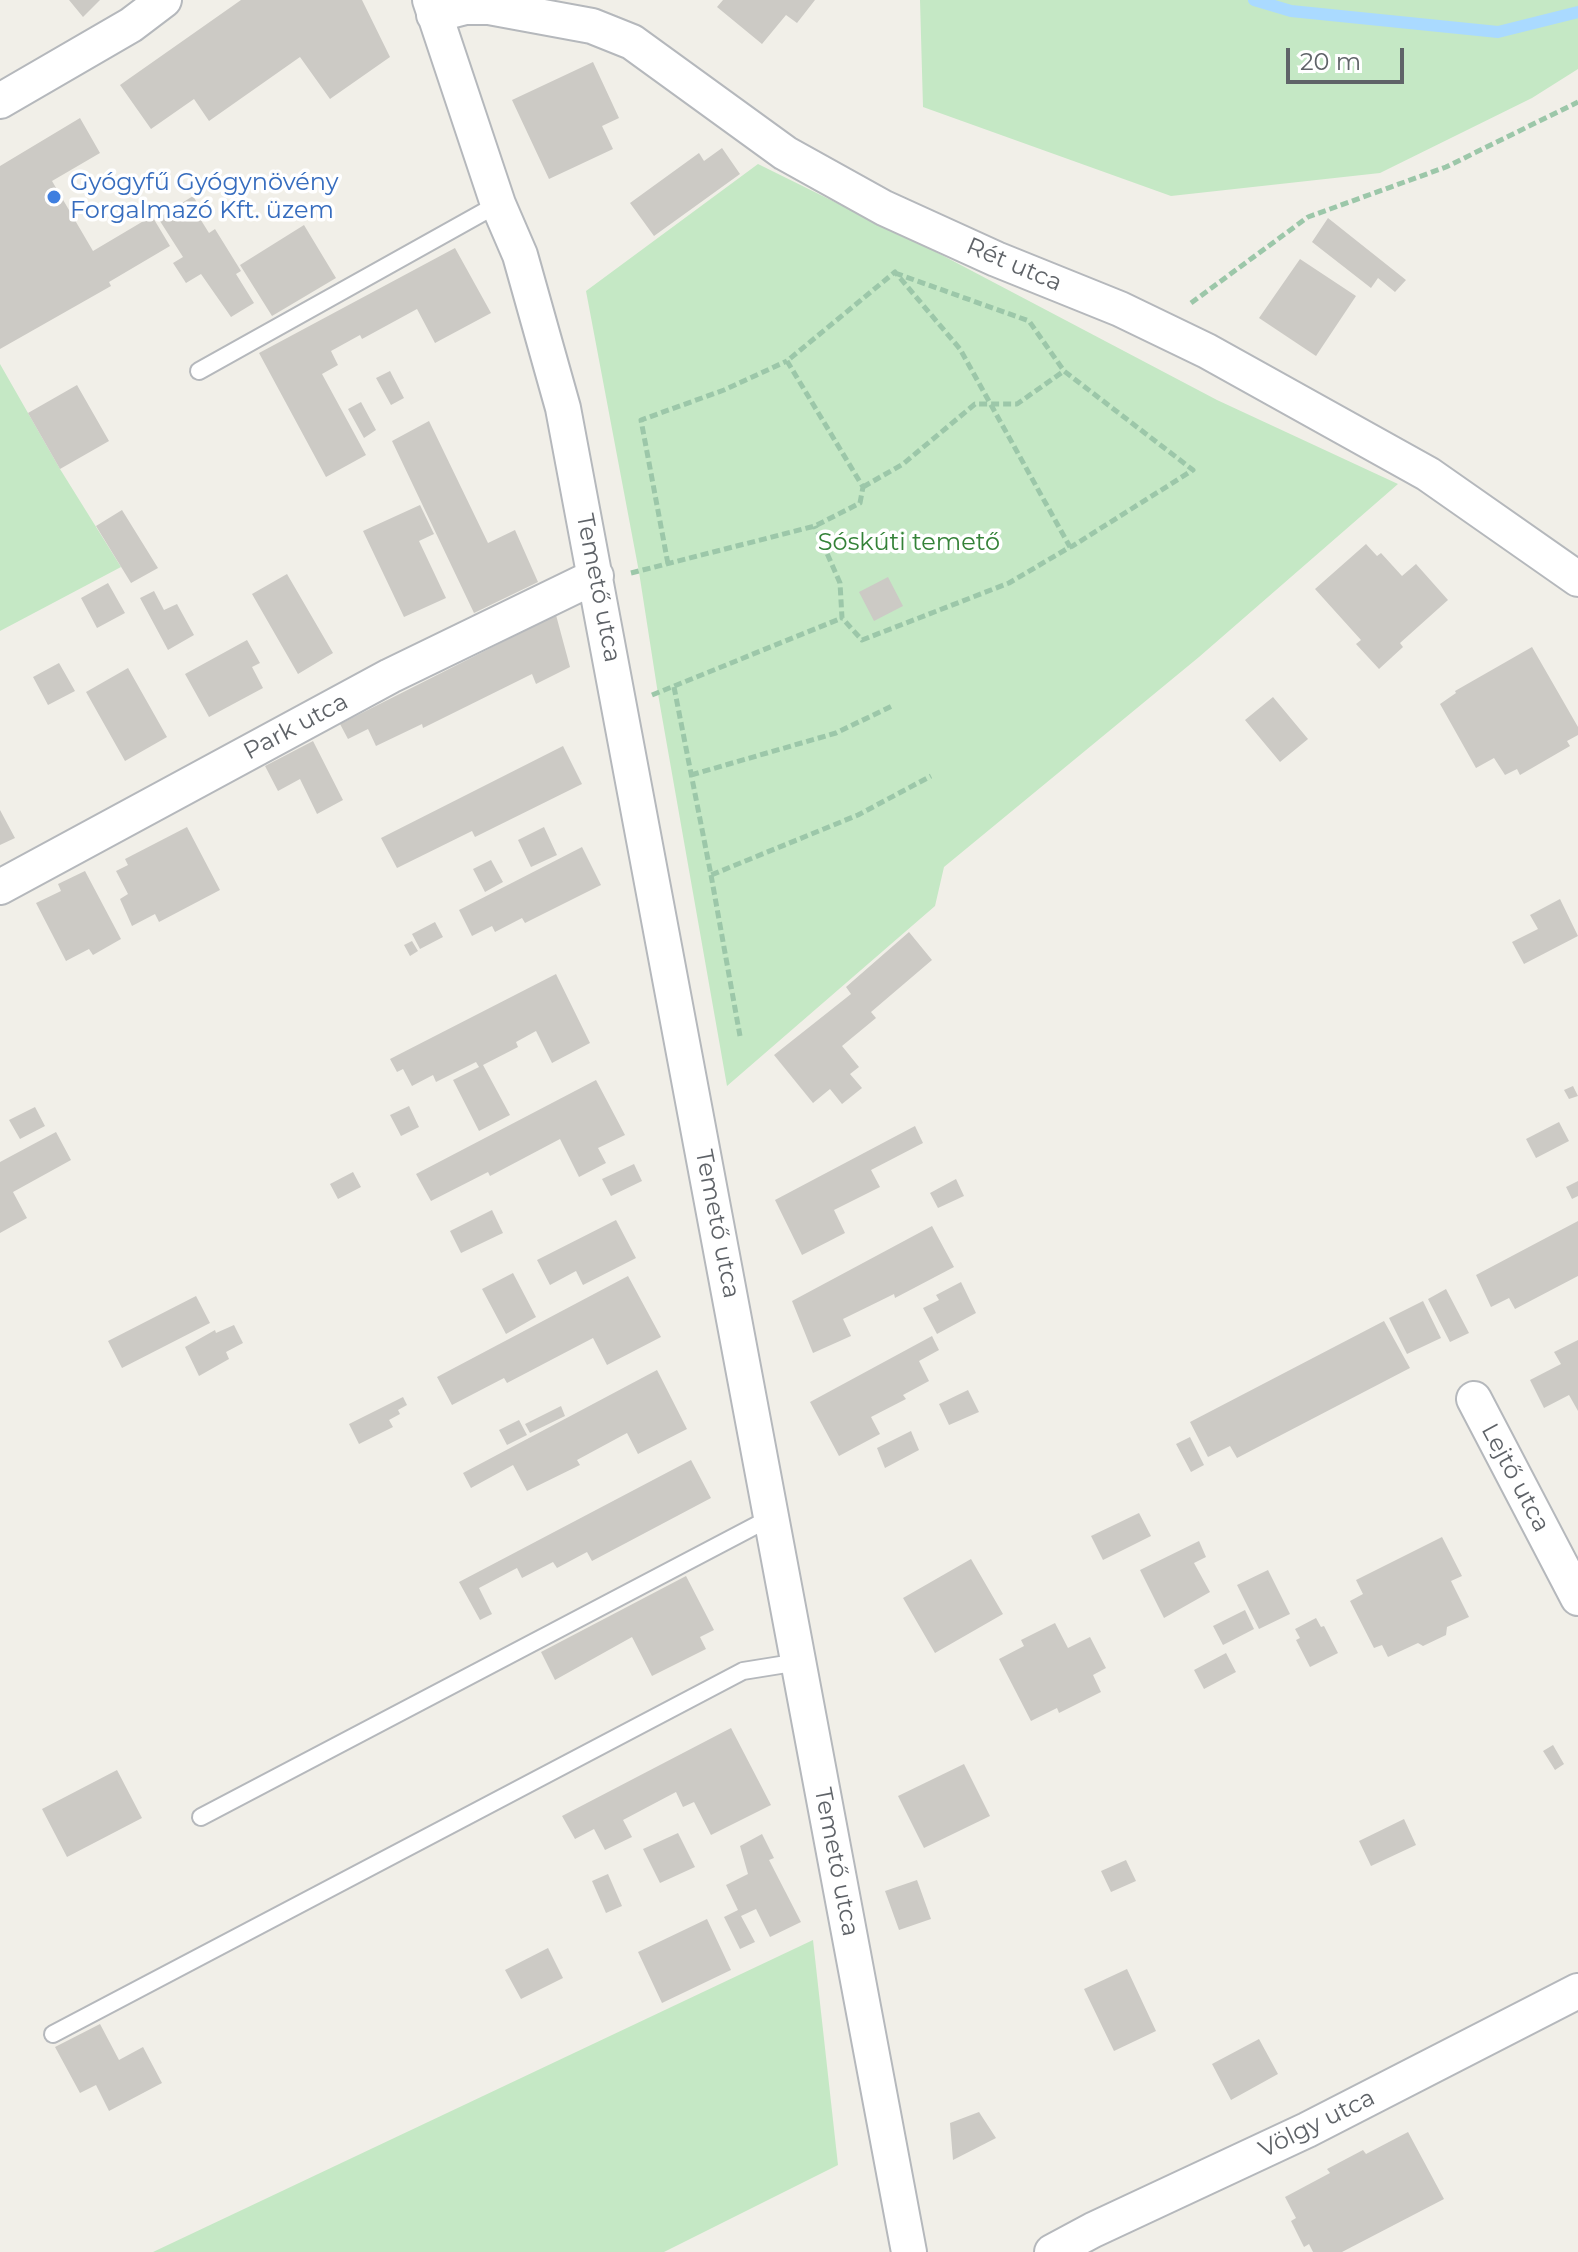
<!DOCTYPE html>
<meta charset="utf-8">
<style>
body{margin:0}
#map{position:relative;width:1578px;height:2252px;overflow:hidden;background:#f1efe8;font-family:Montserrat,sans-serif}
canvas{display:block}
.scale{position:absolute;left:1286px;top:48px;width:118px;height:36px;box-sizing:border-box;border:4px solid #5f6368;border-top:0;padding-left:10px;font-size:24px;line-height:28px;white-space:nowrap;color:#5f6368;-webkit-text-stroke:6px #fff;paint-order:stroke}
</style>
<div id="map">
<canvas width="1578" height="2252"></canvas>
<div class="scale">20 m</div>
</div>
<script>
const ctx = document.querySelector('canvas').getContext('2d');
ctx.lineJoin = 'round';
function fillPath(path, color) { ctx.fillStyle = color; ctx.fill(path, 'evenodd'); }
const toPath = rows => new Path2D(rows.map(r => 'M' + r).join(''));
function strokePath(path, color, width, dash) { ctx.strokeStyle = color; ctx.lineWidth = width; ctx.lineCap = dash ? 'butt' : 'round'; ctx.setLineDash(dash || []); ctx.stroke(path); }
function label(font, color, halo, rows, align = 'center') {
  ctx.font = font + ' Montserrat,sans-serif'; ctx.lineWidth = 7; ctx.setLineDash([]); ctx.textBaseline = 'middle'; ctx.strokeStyle = halo; ctx.fillStyle = color; for (const [text, x, y, turn = 0] of rows) {
    ctx.save(); ctx.translate(x, y); ctx.rotate((+turn || 0) * Math.PI / 180); ctx.textAlign = isNaN(turn) ? turn : align; if (halo) ctx.strokeText(text, 0, 0); ctx.fillText(text, 0, 0); ctx.restore();
  }
}
fillPath(toPath([
 [920,0,1578,0,1578,69,1532,98,1380,173,1171,196,923,107],
 [758,164,936,252,1217,400,1398,484,1199,657,944,867,935,906,727,1086,658,694,639,572,586,291],
 [0,364,60,469,121,567,0,631],
 [813,1940,838,2165,664,2252,153,2252]
]), '#c5e8c5');
strokePath(toPath([
 [1254,0,1291,11,1498,32,1578,12]
]), '#aadaff', 12);
fillPath(toPath([
 [69,0,100,0,83,17],
 [241,0,362,0,390,57,330,99,300,57,209,121,194,99,151,129,120,85],
 [723,0,815,0,797,23,786,15,762,44,717,7],
 [593,62,619,118,602,126,613,149,549,179,512,100],
 [80,118,100,153,52,181,93,251,152,216,170,246,109,282,111,286,0,349,0,166],
 [722,148,740,174,654,236,630,203,699,153,704,161],
 [193,196,199,206,194,209,209,233,215,229,241,271,236,274,254,303,231,317,201,274,186,283,173,263,183,257,158,218],
 [1328,218,1406,280,1395,292,1378,278,1371,288,1312,242],
 [304,225,336,278,272,316,240,265],
 [455,248,491,313,435,343,417,309,362,339,360,335,331,351,338,365,322,374,366,455,326,477,259,353],
 [1300,259,1356,296,1316,356,1259,318],
 [390,371,404,398,391,405,376,378],
 [77,385,109,441,60,469,28,413],
 [361,402,376,430,364,438,348,409],
 [429,421,488,543,515,530,538,582,474,613,392,441],
 [420,505,434,534,419,541,446,598,404,617,363,531],
 [122,510,158,568,131,583,96,526],
 [1366,544,1377,556,1381,553,1402,576,1416,564,1448,600,1400,643,1403,647,1379,669,1356,644,1361,640,1315,589],
 [287,574,333,653,298,674,252,594],
 [888,577,903,606,874,621,859,592],
 [108,583,125,613,97,628,81,598],
 [154,591,164,610,177,604,194,635,168,650,140,598],
 [556,615,570,667,536,684,532,674,423,728,422,724,376,746,368,729,348,739,340,724],
 [247,640,260,663,252,667,263,688,209,717,185,674],
 [1532,647,1578,727,1578,735,1567,741,1570,746,1520,775,1517,769,1505,775,1494,758,1476,768,1440,704,1456,693,1455,691],
 [59,663,75,691,48,705,33,677],
 [128,668,167,737,125,761,86,692],
 [1273,697,1308,739,1280,762,1245,720],
 [313,741,343,800,317,814,300,779,278,791,265,766],
 [563,746,582,784,475,837,472,831,397,868,381,838],
 [0,810,15,838,0,845],
 [187,827,220,890,159,922,155,914,132,926,120,899,128,894,116,871,128,865,125,859],
 [544,827,557,855,531,867,518,840],
 [582,847,601,885,525,923,522,918,495,932,492,926,472,936,459,910],
 [491,860,503,882,485,892,473,869],
 [85,871,121,939,93,955,89,949,66,961,36,903,61,891,58,884],
 [1560,899,1578,936,1524,964,1512,942,1538,929,1530,915],
 [435,922,443,937,420,949,412,934],
 [909,932,932,960,871,1012,876,1018,842,1046,859,1067,850,1074,862,1088,842,1104,830,1089,813,1103,774,1055,851,994,846,987],
 [412,941,418,951,410,956,404,945],
 [556,974,590,1043,552,1063,536,1031,516,1042,518,1047,483,1065,510,1115,479,1131,453,1080,479,1067,476,1062,436,1082,433,1075,412,1086,403,1069,397,1072,390,1059],
 [596,1080,625,1135,598,1148,606,1163,579,1177,560,1139,490,1176,488,1172,431,1201,416,1174],
 [1573,1086,1578,1096,1569,1099,1564,1090],
 [409,1106,419,1127,401,1136,390,1115],
 [35,1107,45,1126,20,1139,9,1120],
 [1559,1122,1569,1141,1536,1158,1526,1139],
 [915,1126,923,1143,871,1170,880,1187,834,1210,845,1233,802,1255,775,1200],
 [56,1132,71,1160,13,1192,27,1218,0,1233,0,1162],
 [634,1164,642,1181,611,1196,602,1179],
 [353,1172,361,1187,338,1199,330,1184],
 [956,1179,964,1196,938,1208,930,1193],
 [1578,1181,1578,1196,1572,1199,1566,1187],
 [492,1210,503,1233,461,1253,450,1231],
 [616,1220,636,1258,583,1285,576,1271,550,1285,537,1260],
 [1578,1221,1578,1276,1515,1309,1509,1298,1491,1307,1476,1275],
 [932,1226,954,1267,895,1298,894,1294,843,1319,851,1336,813,1353,792,1301],
 [513,1273,536,1317,506,1334,482,1289],
 [628,1276,661,1337,607,1365,593,1338,507,1383,504,1378,452,1405,437,1377],
 [961,1282,976,1313,937,1334,923,1308,939,1300,936,1295],
 [1446,1289,1469,1333,1450,1342,1428,1299],
 [196,1296,210,1323,122,1368,108,1341],
 [1423,1301,1441,1338,1407,1354,1389,1318],
 [1384,1321,1410,1368,1237,1458,1230,1446,1208,1457,1190,1422],
 [234,1325,243,1343,226,1352,229,1359,199,1376,185,1347,215,1330,216,1333],
 [932,1336,939,1350,919,1361,929,1381,903,1395,906,1399,871,1417,880,1434,839,1456,810,1402],
 [1578,1340,1578,1411,1569,1395,1544,1408,1530,1380,1561,1364,1554,1352],
 [657,1370,687,1429,638,1454,627,1433,577,1460,580,1465,527,1491,513,1465,471,1488,463,1473],
 [968,1390,979,1412,949,1425,939,1404],
 [403,1397,407,1405,398,1410,400,1414,389,1420,393,1427,359,1444,349,1424],
 [561,1406,565,1416,530,1433,525,1424],
 [519,1420,527,1435,507,1445,499,1430],
 [911,1431,919,1450,885,1468,877,1448],
 [1190,1437,1204,1465,1191,1472,1176,1444],
 [691,1460,711,1498,592,1561,587,1552,557,1568,553,1562,522,1578,517,1568,479,1588,492,1614,480,1620,459,1582],
 [1139,1513,1151,1536,1103,1560,1091,1536],
 [1442,1537,1462,1576,1451,1581,1469,1617,1447,1627,1446,1635,1423,1646,1418,1643,1388,1657,1382,1645,1374,1648,1350,1601,1363,1594,1356,1580],
 [1199,1541,1206,1557,1194,1563,1210,1592,1164,1618,1140,1570],
 [971,1559,1003,1614,935,1653,903,1598],
 [1268,1570,1290,1614,1259,1629,1237,1585],
 [686,1576,714,1630,700,1637,706,1649,652,1676,632,1637,555,1680,541,1652],
 [1245,1610,1254,1629,1223,1645,1213,1626],
 [1316,1618,1321,1627,1324,1626,1338,1653,1310,1667,1296,1640,1300,1638,1295,1629],
 [1055,1623,1068,1648,1090,1637,1106,1668,1093,1675,1101,1692,1059,1713,1057,1708,1031,1721,999,1659,1024,1646,1021,1640],
 [1226,1653,1236,1672,1204,1689,1194,1670],
 [731,1728,771,1805,711,1835,694,1802,683,1807,676,1792,623,1820,632,1837,605,1850,594,1829,575,1839,562,1816],
 [1553,1745,1564,1764,1555,1770,1543,1751],
 [964,1764,990,1816,924,1848,898,1796],
 [117,1770,142,1818,67,1857,42,1809],
 [1404,1819,1416,1845,1371,1866,1359,1841],
 [678,1833,695,1867,660,1883,643,1849],
 [762,1834,774,1858,769,1860,801,1922,770,1937,756,1909,741,1916,755,1942,740,1949,724,1917,738,1910,726,1885,748,1874,740,1846],
 [1126,1860,1136,1881,1111,1892,1101,1871],
 [608,1874,622,1906,606,1913,592,1881],
 [917,1880,931,1919,899,1930,885,1891],
 [707,1919,731,1970,662,2003,638,1952],
 [548,1948,563,1978,521,1999,505,1970],
 [1127,1969,1156,2031,1114,2051,1084,1989],
 [100,2024,119,2060,143,2047,162,2083,109,2111,96,2085,80,2093,55,2047],
 [1259,2039,1278,2074,1231,2100,1212,2064],
 [979,2112,996,2138,953,2160,950,2123],
 [1408,2132,1444,2199,1342,2252,1313,2252,1309,2244,1304,2247,1291,2221,1296,2218,1285,2197,1330,2173,1327,2169,1363,2150,1366,2154]
]), '#cccac5');
const service = toPath([
 [199,371,498,204],
 [201,1817,772,1517],
 [53,2034,743,1671,799,1662]
]);
const minor = toPath([
 [430,0,498,204,520,255,563,408,909,2252],
 [434,15,465,7,489,7,592,26,632,42,785,153,884,208,996,259,1120,309,1207,351,1428,474,1578,579],
 [0,101,131,25,164,0],
 [0,887,390,676,596,576],
 [1474,1399,1578,1598],
 [1052,2252,1093,2230,1307,2130,1578,1991]
]);
strokePath(service, '#b5b8bc', 20);
strokePath(minor, '#b5b8bc', 38);
strokePath(toPath([
 [895,273,1029,321,1064,371,1193,470,1071,547],
 [1191,303,1308,217,1446,167,1578,102],
 [863,487,903,464,975,404,1017,404,1064,371],
 [668,564,641,420,724,390,787,361],
 [631,573,815,526,860,503,863,487,787,361,895,272,960,349,1070,547,1009,583,862,640,842,618,840,583,815,526],
 [674,687,711,875,858,815,931,776],
 [652,695,842,618],
 [691,775,836,733,894,705],
 [711,875,740,1036]
]), '#9cc7a9', 5, [8, 4]);
strokePath(service, '#fff', 16);
strokePath(minor, '#fff', 34);
for (const [x, y, r, color] of [
 [54,197,8,"#3f7fe0"]
]) { const dot = new Path2D(); dot.arc(x, y, r, 0, 2 * Math.PI); ctx.fillStyle = color; ctx.fill(dot); strokePath(dot, '#fff', 3); }
label('24px', '#366cbe', '#fff', [
 ["Gyógyfű Gyógynövény",70,183],
 ["Forgalmazó Kft. üzem",70,211]
], 'left');
label('24px', '#5f6368', '#fff', [
 ["Rét utca",1014,265,23],
 ["Temető utca",598,588,79],
 ["Park utca",296,727,-28],
 ["Temető utca",717,1224,79],
 ["Lejtő utca",1515,1478,62],
 ["Temető utca",836,1862,79],
 ["Völgy utca",1317,2124,-26]
]);
label('24px', '#348238', '#fff', [
 ["Sóskúti temető",909,543]
]);
</script>
